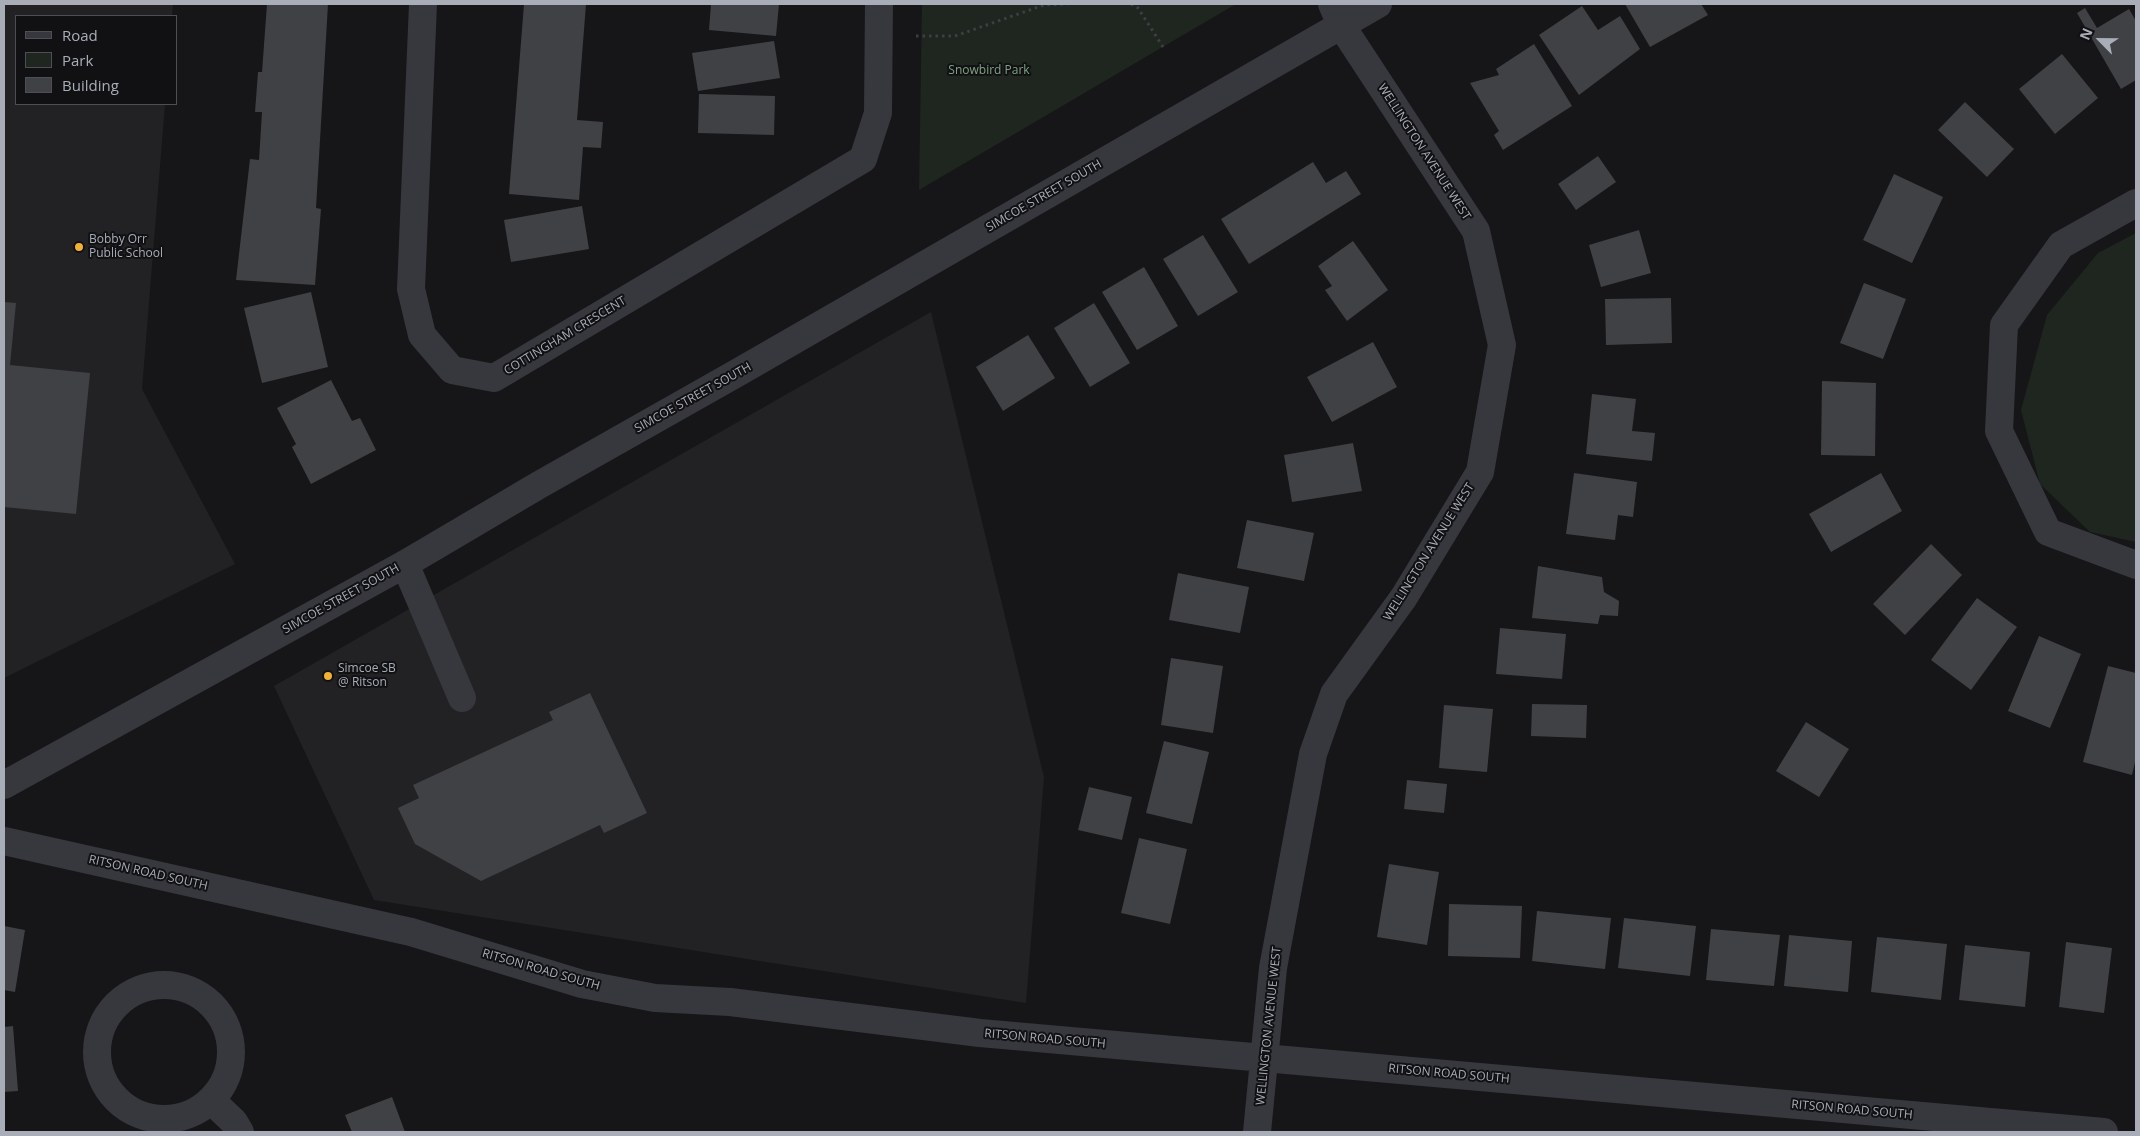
<!DOCTYPE html>
<style>
body{margin:0}
#map{position:relative;width:2140px;height:1136px;overflow:hidden;background:#161618;font-family:"Open Sans",sans-serif}
canvas{display:block}
.frame{position:absolute;inset:0;border:5px solid #a8adb8;pointer-events:none}
.legend{position:absolute;left:15px;top:15px;width:162px;height:90px;box-sizing:border-box;background:#111113;border:1px solid #4d4f55;margin:0;padding:6px 9px;list-style:none;font-size:15px;color:#a8adb8}
.legend li{display:flex;align-items:center;gap:10px;height:25px}
.legend b{width:25px;border:1px solid #4d4f55}
.north{position:absolute;left:2075px;top:15px;width:50px;height:50px;-webkit-text-stroke:4px #111113;paint-order:stroke;rotate:293deg;font-size:14px;font-weight:700;line-height:20px;text-align:center;color:#a8adb8}
.north::after{content:'';display:block;margin:auto;width:18px;height:22px;background:#a8adb8;clip-path:polygon(50% 0,100% 100%,50% 72%,0 100%)}
</style>
<div id="map">
<canvas width="2140" height="1136"></canvas>
<div class="frame"></div>
<ul class="legend">
<li><b style="height:6px;background:#37383d"></b>Road</li>
<li><b style="height:14px;background:#1e261f"></b>Park</li>
<li><b style="height:14px;background:#404145"></b>Building</li>
</ul>
<div class="north">N</div>
</div>
<script>
const ctx = document.querySelector('canvas').getContext('2d');
ctx.lineJoin = 'round';
function fillPath(path, color) { ctx.fillStyle = color; ctx.fill(path, 'evenodd'); }
const toPath = rows => new Path2D(rows.map(r => 'M' + r).join(''));
function strokePath(path, color, width, dash) { ctx.strokeStyle = color; ctx.lineWidth = width; ctx.lineCap = dash ? 'butt' : 'round'; ctx.setLineDash(dash || []); ctx.stroke(path); }
function label(font, color, halo, rows, align = 'center') {
  ctx.font = font + ' "Open Sans",sans-serif'; ctx.lineWidth = 4; ctx.setLineDash([]); ctx.textBaseline = 'middle'; ctx.strokeStyle = halo; ctx.fillStyle = color; for (const [text, x, y, turn = 0] of rows) {
    ctx.save(); ctx.translate(x, y); ctx.rotate((+turn || 0) * Math.PI / 180); ctx.textAlign = isNaN(turn) ? turn : align; if (halo) ctx.strokeText(text, 0, 0); ctx.fillText(text, 0, 0); ctx.restore();
  }
}
fillPath(toPath([
 [4,4,173,4,172,16,16,16,16,104,165,104,142,389,235,564,4,678],
 [931,312,1044,777,1026,1003,374,900,274,686]
]), '#222225');
fillPath(toPath([
 [922,4,1236,4,919,190],
 [2136,233,2136,542,2090,532,2040,484,2021,410,2047,315,2098,253]
]), '#1e261f');
fillPath(toPath([
 [267,4,328,4,316,208,321,209,315,285,236,280,250,159,259,160,262,112,255,112,258,72,262,72],
 [524,4,586,4,577,120,603,122,601,148,583,147,579,200,509,194],
 [711,4,779,4,776,36,709,30],
 [1625,4,1701,4,1708,15,1650,47],
 [1582,6,1598,30,1620,16,1640,49,1579,95,1539,35],
 [2085,8,2097,28,2129,9,2136,21,2136,80,2121,89,2077,13],
 [774,41,780,78,698,91,692,53],
 [1534,44,1572,106,1503,150,1494,135,1499,131,1470,83,1499,75,1496,69],
 [2062,54,2098,98,2055,134,2019,89],
 [699,94,775,96,774,135,698,133],
 [1965,102,2014,149,1987,177,1938,130],
 [1598,156,1616,182,1576,210,1558,184],
 [1313,162,1326,183,1346,171,1361,194,1249,264,1221,219],
 [1894,174,1943,197,1912,263,1863,240],
 [582,206,589,249,511,262,504,220],
 [1639,230,1651,273,1601,287,1589,245],
 [1203,235,1238,292,1198,316,1163,259],
 [1353,241,1388,290,1347,321,1325,290,1332,286,1318,266],
 [1144,267,1178,326,1137,350,1102,292],
 [1864,283,1906,299,1883,359,1840,343],
 [311,292,328,367,262,383,244,308],
 [1671,298,1672,343,1606,345,1605,299],
 [4,302,16,303,10,365,90,373,76,514,4,507],
 [1094,303,1130,363,1090,387,1054,328],
 [1028,335,1055,378,1003,411,976,367],
 [1373,342,1397,387,1332,422,1307,377],
 [331,380,352,421,360,418,376,450,311,484,292,447,296,444,277,408],
 [1822,381,1876,383,1875,456,1821,455],
 [1592,394,1636,399,1632,431,1655,433,1652,461,1586,454],
 [1353,443,1362,491,1292,502,1284,455],
 [1574,473,1637,482,1633,517,1618,515,1615,540,1566,534],
 [1881,473,1902,511,1831,552,1809,514],
 [1247,520,1314,533,1304,581,1237,568],
 [1931,544,1962,575,1905,635,1873,604],
 [1538,566,1602,577,1604,592,1619,601,1618,616,1600,615,1598,624,1532,618],
 [1178,573,1249,587,1240,633,1169,620],
 [1977,598,2017,627,1971,690,1931,660],
 [1500,628,1566,634,1562,679,1496,674],
 [2039,636,2081,654,2050,728,2008,711],
 [1171,658,1223,666,1213,733,1161,725],
 [2108,666,2136,673,2136,758,2132,775,2083,762],
 [590,693,647,813,604,833,600,825,481,881,415,844,398,808,419,798,413,785,553,720,549,712],
 [1532,704,1587,705,1586,738,1531,736],
 [1444,705,1493,709,1487,772,1439,768],
 [1806,722,1849,749,1819,797,1776,771],
 [1164,741,1209,752,1192,824,1146,813],
 [1407,780,1447,784,1444,813,1404,809],
 [1089,787,1132,797,1122,840,1078,830],
 [1139,838,1187,849,1170,924,1121,913],
 [1389,864,1439,872,1427,945,1377,937],
 [1449,904,1522,906,1520,958,1448,956],
 [1537,911,1611,918,1605,969,1532,961],
 [1624,918,1696,926,1690,976,1618,968],
 [4,926,25,930,15,992,4,990],
 [1711,929,1780,935,1774,986,1706,980],
 [1789,935,1852,941,1848,992,1784,986],
 [1877,937,1947,944,1941,1000,1871,992],
 [2066,942,2112,948,2104,1013,2059,1007],
 [1965,945,2030,952,2025,1007,1959,1000],
 [13,1026,18,1091,4,1092,4,1027],
 [392,1097,405,1132,352,1132,345,1115]
]), '#404145');
strokePath(toPath([
 [1131,4,1138,8,1165,50],
 [916,36,955,36,1044,5,1068,4]
]), '#3d3f44', 3, [2.5, 4]);
strokePath(toPath([
 [423,4,411,289,422,335,452,370,494,378,863,159,878,113,879,4],
 [2136,203,2061,245,2004,325,1999,431,2048,532,2136,565],
 [405,564,462,698],
 [4,785,405,564,539,485,737,373,1378,4],
 [4,841,411,932,582,984,655,998,730,1002,980,1033,2104,1132],
 '97 1052a67 67 0 1 1 134 0a67 67 0 1 1-134 0Z',
 [212,1101,234,1122,240,1132],
 [1257,1132,1273,968,1313,754,1334,694,1404,597,1480,472,1502,345,1476,231,1341,25,1332,4]
]), '#37383d', 28);
for (const [x, y, r, color] of [
 [79,247,5,"#f2b134"],
 [328,676,5,"#f2b134"]
]) { const dot = new Path2D(); dot.arc(x, y, r, 0, 2 * Math.PI); ctx.fillStyle = color; ctx.fill(dot); strokePath(dot, '#111113', 2); }
label('12px', '#7fa381', '#111113', [
 ["Snowbird Park",989,71]
]);
label('12px', '#a8adb8', '#111113', [
 ["WELLINGTON AVENUE WEST",1424,152,57],
 ["SIMCOE STREET SOUTH",1044,196,-30],
 ["COTTINGHAM CRESCENT",565,336,-31],
 ["SIMCOE STREET SOUTH",693,398,-29],
 ["WELLINGTON AVENUE WEST",1429,552,-58],
 ["SIMCOE STREET SOUTH",341,599,-29],
 ["RITSON ROAD SOUTH",148,873,13],
 ["RITSON ROAD SOUTH",541,970,16],
 ["WELLINGTON AVENUE WEST",1269,1026,-84],
 ["RITSON ROAD SOUTH",1045,1039,5],
 ["RITSON ROAD SOUTH",1449,1074,5],
 ["RITSON ROAD SOUTH",1852,1110,5]
]);
label('12px', '#a8adb8', '#111113', [
 ["Bobby Orr",89,240],
 ["Public School",89,254],
 ["Simcoe SB",338,669],
 ["@ Ritson",338,683]
], 'left');
</script>
